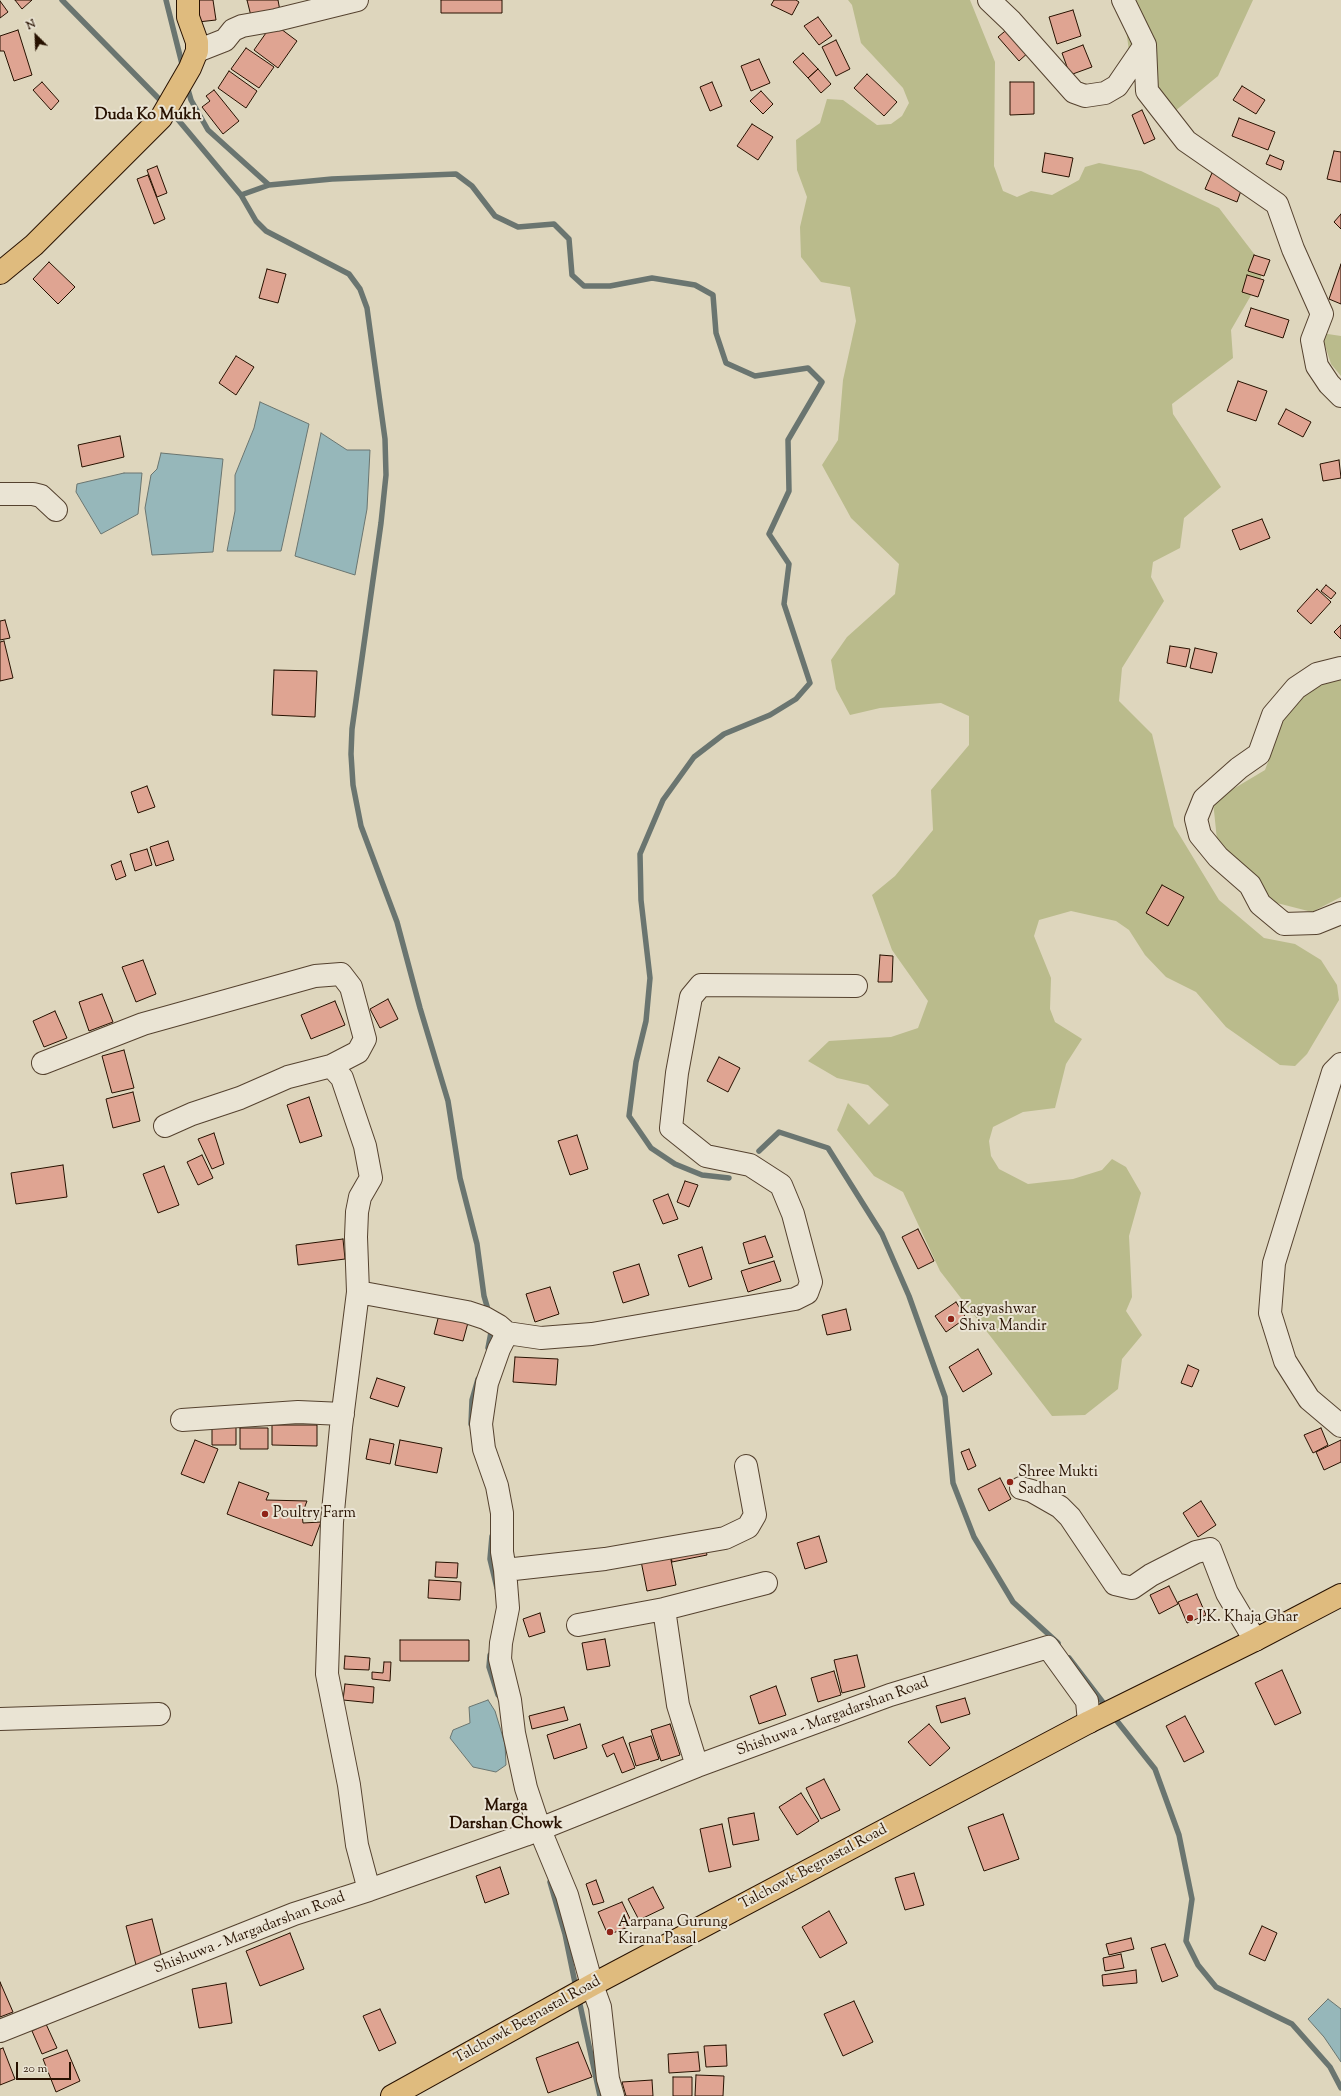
<!DOCTYPE html>
<style>
body{margin:0}
#map{position:relative;width:1341px;height:2096px;overflow:hidden;background:#ded6bd;font-family:"Sorts Mill Goudy",serif}
canvas{display:block}
.north{position:absolute;left:16px;top:16px;width:40px;height:40px;-webkit-text-stroke:3px #eae4d4;paint-order:stroke;rotate:336deg;font-size:11px;font-weight:700;line-height:16px;text-align:center;color:#271100}
.north::after{content:'';display:block;margin:auto;width:14px;height:18px;background:#271100;clip-path:polygon(50% 0,100% 100%,50% 72%,0 100%)}
.scale{position:absolute;left:16px;top:2062px;width:55px;height:18px;box-sizing:border-box;border:2px solid #271100;border-top:0;padding-left:5px;font-size:12px;line-height:14px;white-space:nowrap;color:#271100;-webkit-text-stroke:3px #eae4d4;paint-order:stroke}
</style>
<div id="map">
<canvas width="1341" height="2096"></canvas>
<div class="north">N</div>
<div class="scale">20 m</div>
</div>
<script>
const ctx = document.querySelector('canvas').getContext('2d');
ctx.lineJoin = 'round';
function fillPath(path, color) { ctx.fillStyle = color; ctx.fill(path, 'evenodd'); }
const toPath = rows => new Path2D(rows.map(r => 'M' + r).join(''));
function strokePath(path, color, width, dash) { ctx.strokeStyle = color; ctx.lineWidth = width; ctx.lineCap = dash ? 'butt' : 'round'; ctx.setLineDash(dash || []); ctx.stroke(path); }
function label(font, color, halo, rows, align = 'center') {
  ctx.font = font + ' "Sorts Mill Goudy",serif'; ctx.lineWidth = 4; ctx.setLineDash([]); ctx.textBaseline = 'middle'; ctx.strokeStyle = halo; ctx.fillStyle = color; for (const [text, x, y, turn = 0] of rows) {
    ctx.save(); ctx.translate(x, y); ctx.rotate((+turn || 0) * Math.PI / 180); ctx.textAlign = isNaN(turn) ? turn : align; if (halo) ctx.strokeText(text, 0, 0); ctx.fillText(text, 0, 0); ctx.restore();
  }
}
fillPath(toPath([
 [848,0,970,0,995,62,994,166,1003,191,1017,197,1031,191,1052,195,1079,180,1085,167,1099,163,1141,171,1219,208,1261,263,1261,278,1231,330,1233,358,1172,404,1173,414,1221,487,1184,518,1180,548,1153,562,1151,577,1164,601,1122,668,1119,701,1152,734,1174,826,1219,900,1264,938,1295,944,1321,960,1337,985,1339,1000,1307,1054,1295,1066,1280,1065,1226,1027,1196,992,1166,977,1145,955,1129,930,1116,921,1071,911,1039,920,1034,936,1051,978,1050,1009,1055,1022,1082,1039,1066,1064,1055,1108,1023,1112,993,1127,989,1141,991,1156,999,1169,1028,1184,1073,1179,1102,1170,1112,1159,1126,1167,1141,1193,1129,1236,1132,1297,1126,1311,1142,1335,1122,1359,1118,1389,1085,1415,1052,1416,940,1271,903,1192,874,1176,837,1130,848,1103,869,1125,889,1105,868,1085,837,1078,808,1061,829,1041,891,1037,918,1028,928,1001,892,950,872,895,895,876,933,830,931,790,969,745,969,716,941,703,880,708,850,715,836,689,831,660,847,637,895,594,899,564,851,518,822,465,838,440,843,380,856,321,850,287,821,282,801,257,800,227,807,197,797,170,796,140,820,123,827,99,843,100,877,125,891,124,902,116,909,103,903,88,861,43,852,5],
 [1122,0,1253,0,1218,76,1169,116,1129,51],
 [1321,333,1341,336,1341,376,1331,364],
 [1341,675,1341,897,1312,912,1273,902,1217,840,1213,801,1265,770,1290,702,1329,676]
]), '#babb8c');
const water = toPath([
 [260,402,309,424,281,551,227,551,235,511,235,475,254,428,260,402],
 [321,433,347,450,370,450,367,509,355,575,295,556,321,433],
 [161,453,223,459,213,552,152,555,145,508,151,475,157,469,161,453],
 [124,473,142,473,138,514,101,534,76,492,77,484,124,473],
 [488,1700,495,1711,505,1744,506,1765,496,1772,473,1767,450,1738,453,1730,470,1723,469,1707,488,1700],
 [1328,1999,1341,2009,1341,2062,1324,2037,1308,2019,1328,1999]
]);
fillPath(water, '#96b7ba');
strokePath(water, '#6a7570', 1);
strokePath(toPath([
 [62,0,164,104],
 [166,0,183,68],
 [187,86,191,100,208,130,269,185,332,179,456,174,472,186,495,216,518,227,554,224,569,239,572,275,584,286,610,286,652,278,695,285,713,295,716,333,726,363,755,376,808,368,822,382,788,440,789,491,769,534,789,564,784,604,810,683,796,699,770,715,724,734,694,757,663,800,640,854,641,900,650,978,646,1021,636,1062,629,1116,651,1148,675,1164,702,1175,729,1178],
 [170,110,241,195,269,185],
 [241,195,256,221,266,231,349,274,360,289,367,308,385,439,386,475,381,523,352,729,351,754,353,785,361,826,397,922,420,1008,448,1101,460,1178,477,1244,484,1296,489,1313],
 [759,1151,779,1132,828,1148,882,1234,909,1296,945,1397,953,1483,974,1537,1013,1602,1058,1643],
 [488,1348,492,1327],
 [471,1424,472,1400,478,1379],
 [492,1536,490,1559,497,1588],
 [490,1655,489,1667,498,1695],
 [1069,1658,1108,1709],
 [1113,1716,1155,1769,1179,1835,1192,1899,1186,1941,1198,1965,1216,1987,1292,2024,1330,2067,1341,2088],
 [550,1882,565,1934,575,1983],
 [579,2000,600,2096]
]), '#6a7570', 5.5);
const building = toPath([
 [15,0,32,0,22,9,15,0],
 [195,0,213,0,216,20,198,22,195,0],
 [247,0,278,0,280,11,251,16,247,0],
 [441,0,502,0,502,13,441,13,441,0],
 [774,0,796,0,799,2,792,15,771,5,774,0],
 [0,1,8,12,0,18,0,1],
 [1073,10,1081,36,1057,44,1049,17,1073,10],
 [818,17,832,36,819,45,804,26,818,17],
 [273,23,297,41,278,68,254,50,273,23],
 [1010,27,1031,50,1019,61,998,37,1010,27],
 [18,30,32,75,14,81,4,51,0,51,0,36,18,30],
 [836,40,850,69,836,76,822,47,836,40],
 [1083,45,1092,67,1070,75,1062,53,1083,45],
 [246,48,274,67,259,88,231,69,246,48],
 [803,53,818,69,808,78,793,62,803,53],
 [759,59,770,83,751,91,741,66,759,59],
 [818,69,831,84,821,93,808,78,818,69],
 [229,71,257,91,246,108,218,88,229,71],
 [867,74,897,102,884,116,854,88,867,74],
 [42,82,59,101,51,110,33,90,42,82],
 [712,82,722,106,710,111,700,87,712,82],
 [1010,82,1034,82,1034,114,1010,115,1010,82],
 [1242,86,1265,100,1256,114,1233,100,1242,86],
 [214,90,239,121,223,134,202,107,210,101,206,96,214,90],
 [761,91,773,104,763,114,750,101,761,91],
 [1142,110,1155,139,1144,144,1132,115,1142,110],
 [1239,118,1275,132,1268,150,1232,136,1239,118],
 [752,124,773,137,758,160,737,146,752,124],
 [1334,151,1341,152,1341,182,1327,179,1334,151],
 [1045,153,1073,158,1069,177,1042,172,1045,153],
 [1270,155,1284,161,1281,170,1266,164,1270,155],
 [157,166,167,193,157,197,147,170,157,166],
 [1212,173,1243,185,1237,202,1205,189,1212,173],
 [148,175,165,219,154,224,137,179,148,175],
 [1341,214,1341,229,1334,222,1341,214],
 [1254,255,1270,260,1264,276,1248,271,1254,255],
 [49,262,75,287,58,304,33,279,49,262],
 [1341,264,1341,304,1329,299,1341,264],
 [267,269,286,274,278,303,259,298,267,269],
 [1247,275,1264,280,1258,297,1242,292,1247,275],
 [1251,308,1289,320,1283,338,1245,326,1251,308],
 [236,356,254,367,236,395,219,383,236,356],
 [1238,381,1267,391,1256,421,1227,411,1238,381],
 [1286,409,1311,422,1303,437,1278,424,1286,409],
 [120,436,124,457,82,467,78,445,120,436],
 [1339,460,1341,478,1323,481,1320,464,1339,460],
 [1262,519,1270,538,1240,550,1232,530,1262,519],
 [1326,585,1336,593,1331,599,1321,591,1326,585],
 [1317,589,1331,602,1311,624,1297,611,1317,589],
 [5,620,10,638,0,640,0,621,5,620],
 [1341,625,1341,639,1334,632,1341,625],
 [4,641,13,678,0,681,0,642,4,641],
 [1170,646,1190,649,1186,667,1167,663,1170,646],
 [1195,648,1217,653,1212,673,1190,668,1195,648],
 [274,670,317,671,315,717,272,715,274,670],
 [147,786,155,807,138,813,131,792,147,786],
 [168,841,174,860,156,866,150,847,168,841],
 [147,849,152,865,135,871,130,854,147,849],
 [121,861,126,876,116,880,111,865,121,861],
 [1162,885,1184,897,1168,926,1146,913,1162,885],
 [880,955,893,956,892,982,878,982,880,955],
 [143,960,156,994,136,1002,122,967,143,960],
 [102,994,113,1022,89,1031,79,1002,102,994],
 [388,999,398,1019,380,1028,370,1009,388,999],
 [335,1001,345,1025,311,1039,301,1015,335,1001],
 [55,1011,67,1038,44,1047,33,1021,55,1011],
 [124,1050,134,1088,112,1093,102,1056,124,1050],
 [719,1057,740,1068,728,1092,707,1081,719,1057],
 [133,1092,140,1121,113,1128,106,1099,133,1092],
 [309,1097,322,1136,300,1143,287,1105,309,1097],
 [214,1133,224,1164,212,1169,198,1139,214,1133],
 [577,1135,588,1169,570,1175,558,1141,577,1135],
 [202,1155,213,1178,198,1185,187,1162,202,1155],
 [63,1165,67,1197,16,1204,11,1173,63,1165],
 [164,1166,179,1205,158,1213,143,1174,164,1166],
 [685,1181,698,1185,689,1207,677,1202,685,1181],
 [668,1194,678,1219,663,1224,653,1200,668,1194],
 [918,1229,934,1261,918,1269,902,1237,918,1229],
 [765,1236,773,1257,749,1264,743,1243,765,1236],
 [343,1239,345,1259,298,1265,296,1245,343,1239],
 [702,1247,712,1279,689,1287,678,1255,702,1247],
 [774,1261,781,1281,748,1292,741,1271,774,1261],
 [639,1264,649,1295,623,1303,613,1272,639,1264],
 [550,1287,559,1314,535,1322,526,1294,550,1287],
 [956,1302,966,1318,946,1332,935,1316,956,1302],
 [846,1309,851,1330,827,1335,822,1315,846,1309],
 [440,1311,469,1319,463,1341,434,1334,440,1311],
 [978,1349,992,1374,963,1392,949,1367,978,1349],
 [515,1357,558,1359,556,1385,513,1382,515,1357],
 [1188,1365,1199,1370,1192,1387,1181,1383,1188,1365],
 [377,1378,405,1387,398,1407,370,1398,377,1378],
 [272,1425,317,1425,317,1446,272,1445,272,1425],
 [212,1426,236,1426,236,1445,212,1445,212,1426],
 [240,1428,268,1428,268,1449,240,1449,240,1428],
 [1321,1428,1328,1445,1313,1453,1304,1435,1321,1428],
 [370,1439,394,1444,390,1464,366,1459,370,1439],
 [195,1440,218,1449,204,1483,181,1474,195,1440],
 [400,1440,442,1448,437,1473,395,1465,400,1440],
 [1341,1440,1341,1462,1324,1470,1316,1452,1341,1440],
 [969,1449,976,1466,968,1470,961,1452,969,1449],
 [1000,1478,1011,1499,989,1511,978,1489,1000,1478],
 [239,1482,269,1493,266,1500,307,1501,302,1514,303,1523,321,1522,312,1546,227,1514,239,1482],
 [1201,1501,1216,1525,1198,1537,1183,1513,1201,1501],
 [819,1536,827,1562,805,1569,797,1543,819,1536],
 [704,1543,707,1555,672,1562,670,1550,704,1543],
 [670,1555,676,1585,647,1591,641,1561,670,1555],
 [436,1562,458,1563,457,1578,435,1577,436,1562],
 [429,1580,461,1582,460,1600,428,1598,429,1580],
 [1169,1586,1178,1604,1159,1614,1150,1595,1169,1586],
 [1197,1594,1206,1615,1187,1623,1178,1602,1197,1594],
 [540,1613,545,1632,529,1637,523,1619,540,1613],
 [605,1639,610,1666,587,1670,582,1643,605,1639],
 [400,1640,469,1640,469,1661,400,1661,400,1640],
 [857,1655,865,1687,842,1693,834,1660,857,1655],
 [345,1656,370,1658,369,1670,344,1669,345,1656],
 [384,1662,391,1662,390,1681,372,1679,372,1672,383,1673,384,1662],
 [1282,1670,1301,1713,1275,1725,1255,1683,1282,1670],
 [834,1671,841,1695,818,1702,811,1678,834,1671],
 [345,1684,374,1687,373,1703,343,1700,345,1684],
 [776,1686,786,1715,759,1724,750,1696,776,1686],
 [965,1698,970,1714,941,1723,936,1706,965,1698],
 [564,1707,568,1720,532,1729,529,1716,564,1707],
 [1185,1716,1204,1752,1184,1762,1166,1726,1185,1716],
 [580,1724,587,1748,554,1759,547,1735,580,1724],
 [670,1724,680,1755,661,1761,651,1730,670,1724],
 [929,1724,950,1748,930,1766,908,1742,929,1724],
 [651,1736,659,1759,636,1766,629,1743,651,1736],
 [623,1737,635,1768,622,1773,614,1753,607,1757,602,1745,623,1737],
 [824,1779,840,1810,821,1819,806,1788,824,1779],
 [801,1793,819,1821,797,1835,779,1807,801,1793],
 [754,1813,759,1840,733,1845,728,1818,754,1813],
 [1003,1814,1019,1859,984,1871,968,1827,1003,1814],
 [722,1824,731,1867,709,1872,700,1829,722,1824],
 [500,1867,509,1894,485,1903,476,1876,500,1867],
 [914,1873,924,1905,905,1910,895,1878,914,1873],
 [596,1880,604,1902,593,1905,586,1884,596,1880],
 [653,1887,664,1908,639,1920,628,1899,653,1887],
 [622,1902,633,1925,608,1935,598,1912,622,1902],
 [829,1911,847,1943,820,1958,802,1927,829,1911],
 [152,1919,162,1958,136,1965,126,1926,152,1919],
 [1262,1926,1277,1933,1265,1961,1249,1954,1262,1926],
 [290,1933,304,1969,260,1986,246,1951,290,1933],
 [1131,1938,1134,1949,1109,1955,1106,1944,1131,1938],
 [1165,1944,1178,1976,1162,1982,1151,1948,1165,1944],
 [1121,1954,1124,1968,1105,1971,1103,1958,1121,1954],
 [1136,1970,1137,1983,1103,1986,1102,1975,1136,1970],
 [0,1982,13,2012,0,2017,0,1982],
 [226,1983,232,2023,199,2028,192,1989,226,1983],
 [854,2001,873,2042,843,2056,824,2014,854,2001],
 [380,2009,396,2043,379,2051,363,2016,380,2009],
 [46,2024,57,2048,42,2054,32,2031,46,2024],
 [578,2042,592,2077,548,2093,536,2058,578,2042],
 [726,2045,727,2066,706,2067,704,2046,726,2045],
 [3,2048,15,2079,0,2085,0,2049,3,2048],
 [67,2050,80,2081,56,2092,43,2059,67,2050],
 [698,2052,700,2071,669,2073,668,2054,698,2052],
 [696,2075,724,2076,723,2096,695,2096,696,2075],
 [673,2077,692,2077,692,2096,673,2096,673,2077],
 [652,2080,653,2096,626,2096,622,2082,652,2080]
]);
fillPath(building, '#dfa492');
strokePath(building, '#271100', 1);
const minor = toPath([
 [989,0,1011,21,1074,92,1085,96,1105,93,1117,86,1145,45],
 [1123,0,1145,45,1147,91,1186,141,1277,204,1293,249,1322,314,1312,340,1317,366,1329,384,1341,396],
 [197,51,225,40,233,30,242,26,276,20,357,0],
 [0,494,33,494,41,496,56,510],
 [1341,668,1317,674,1296,688,1273,715,1259,754,1239,768,1204,799,1196,819,1200,835,1218,857,1250,885,1260,904,1284,924,1316,923,1341,913],
 [43,1063,143,1024,315,976,341,974,351,987,365,1039,358,1052,331,1066,288,1077,240,1098,192,1114,165,1126],
 [1341,1064,1333,1072,1274,1263,1270,1313,1285,1361,1309,1399,1341,1426],
 [331,1066,342,1078,365,1146,371,1178,360,1197,357,1212,356,1237,358,1292,341,1427,332,1522,327,1674,349,1785,357,1845,369,1890],
 [358,1292,467,1312,485,1318,499,1326,507,1333,541,1338,592,1334,795,1299,807,1293,811,1282,793,1214,781,1185,750,1165,706,1156,671,1128,677,1073,691,997,701,985,856,986],
 [507,1333,499,1349,487,1383,481,1424,484,1449,497,1486,502,1513,502,1552,505,1570,508,1608,501,1643,500,1659,510,1700,514,1733,526,1788,540,1830,567,1895,592,1985,600,2007,608,2079,613,2096],
 [182,1420,298,1412,343,1414],
 [1021,1488,1032,1491,1060,1507,1070,1517,1115,1584,1132,1588,1151,1575,1196,1552,1210,1549,1227,1593,1255,1640],
 [505,1570,605,1559,725,1538,748,1527,755,1515,746,1466],
 [664,1609,678,1705,697,1766],
 [578,1625,664,1609,766,1583],
 [0,1719,159,1714],
 [0,2031,294,1914,369,1890,525,1835,697,1766,890,1695,1048,1647,1087,1701,1089,1722]
]);
const major = toPath([
 [0,273,34,245,161,118,190,68,197,51,197,42,188,17,188,0],
 [392,2096,592,1985,1089,1722,1255,1640,1341,1595]
]);
strokePath(minor, '#55422f', 24);
strokePath(major, '#271100', 24);
strokePath(minor, '#eae4d4', 22);
strokePath(major, '#dfbb7e', 22);
for (const [x, y, r, color] of [
 [951,1319,4,"#8f2418"],
 [1010,1482,4,"#8f2418"],
 [265,1514,4,"#8f2418"],
 [1190,1618,4,"#8f2418"],
 [610,1932,4,"#8f2418"]
]) { const dot = new Path2D(); dot.arc(x, y, r, 0, 2 * Math.PI); ctx.fillStyle = color; ctx.fill(dot); strokePath(dot, '#eae4d4', 1.5); }
label('15px', '#271100', '#eae4d4', [
 ["Kagyashwar",959,1310],
 ["Shiva Mandir",959,1327],
 ["Shree Mukti",1018,1473],
 ["Sadhan",1018,1490],
 ["Poultry Farm",273,1514],
 ["J.K. Khaja Ghar",1198,1618],
 ["Aarpana Gurung",618,1923],
 ["Kirana Pasal",618,1940]
], 'left');
label('15px', '#271100', '#eae4d4', [
 ["Shishuwa - Margadarshan Road",833,1718,-20],
 ["Talchowk Begnastal Road",814,1868,-28],
 ["Shishuwa - Margadarshan Road",250,1934,-21],
 ["Talchowk Begnastal Road",528,2021,-29]
]);
label('bold 16px', '#271100', '#eae4d4', [
 ["Duda Ko Mukh",148,116],
 ["Marga",506,1807],
 ["Darshan Chowk",506,1825]
]);
</script>
